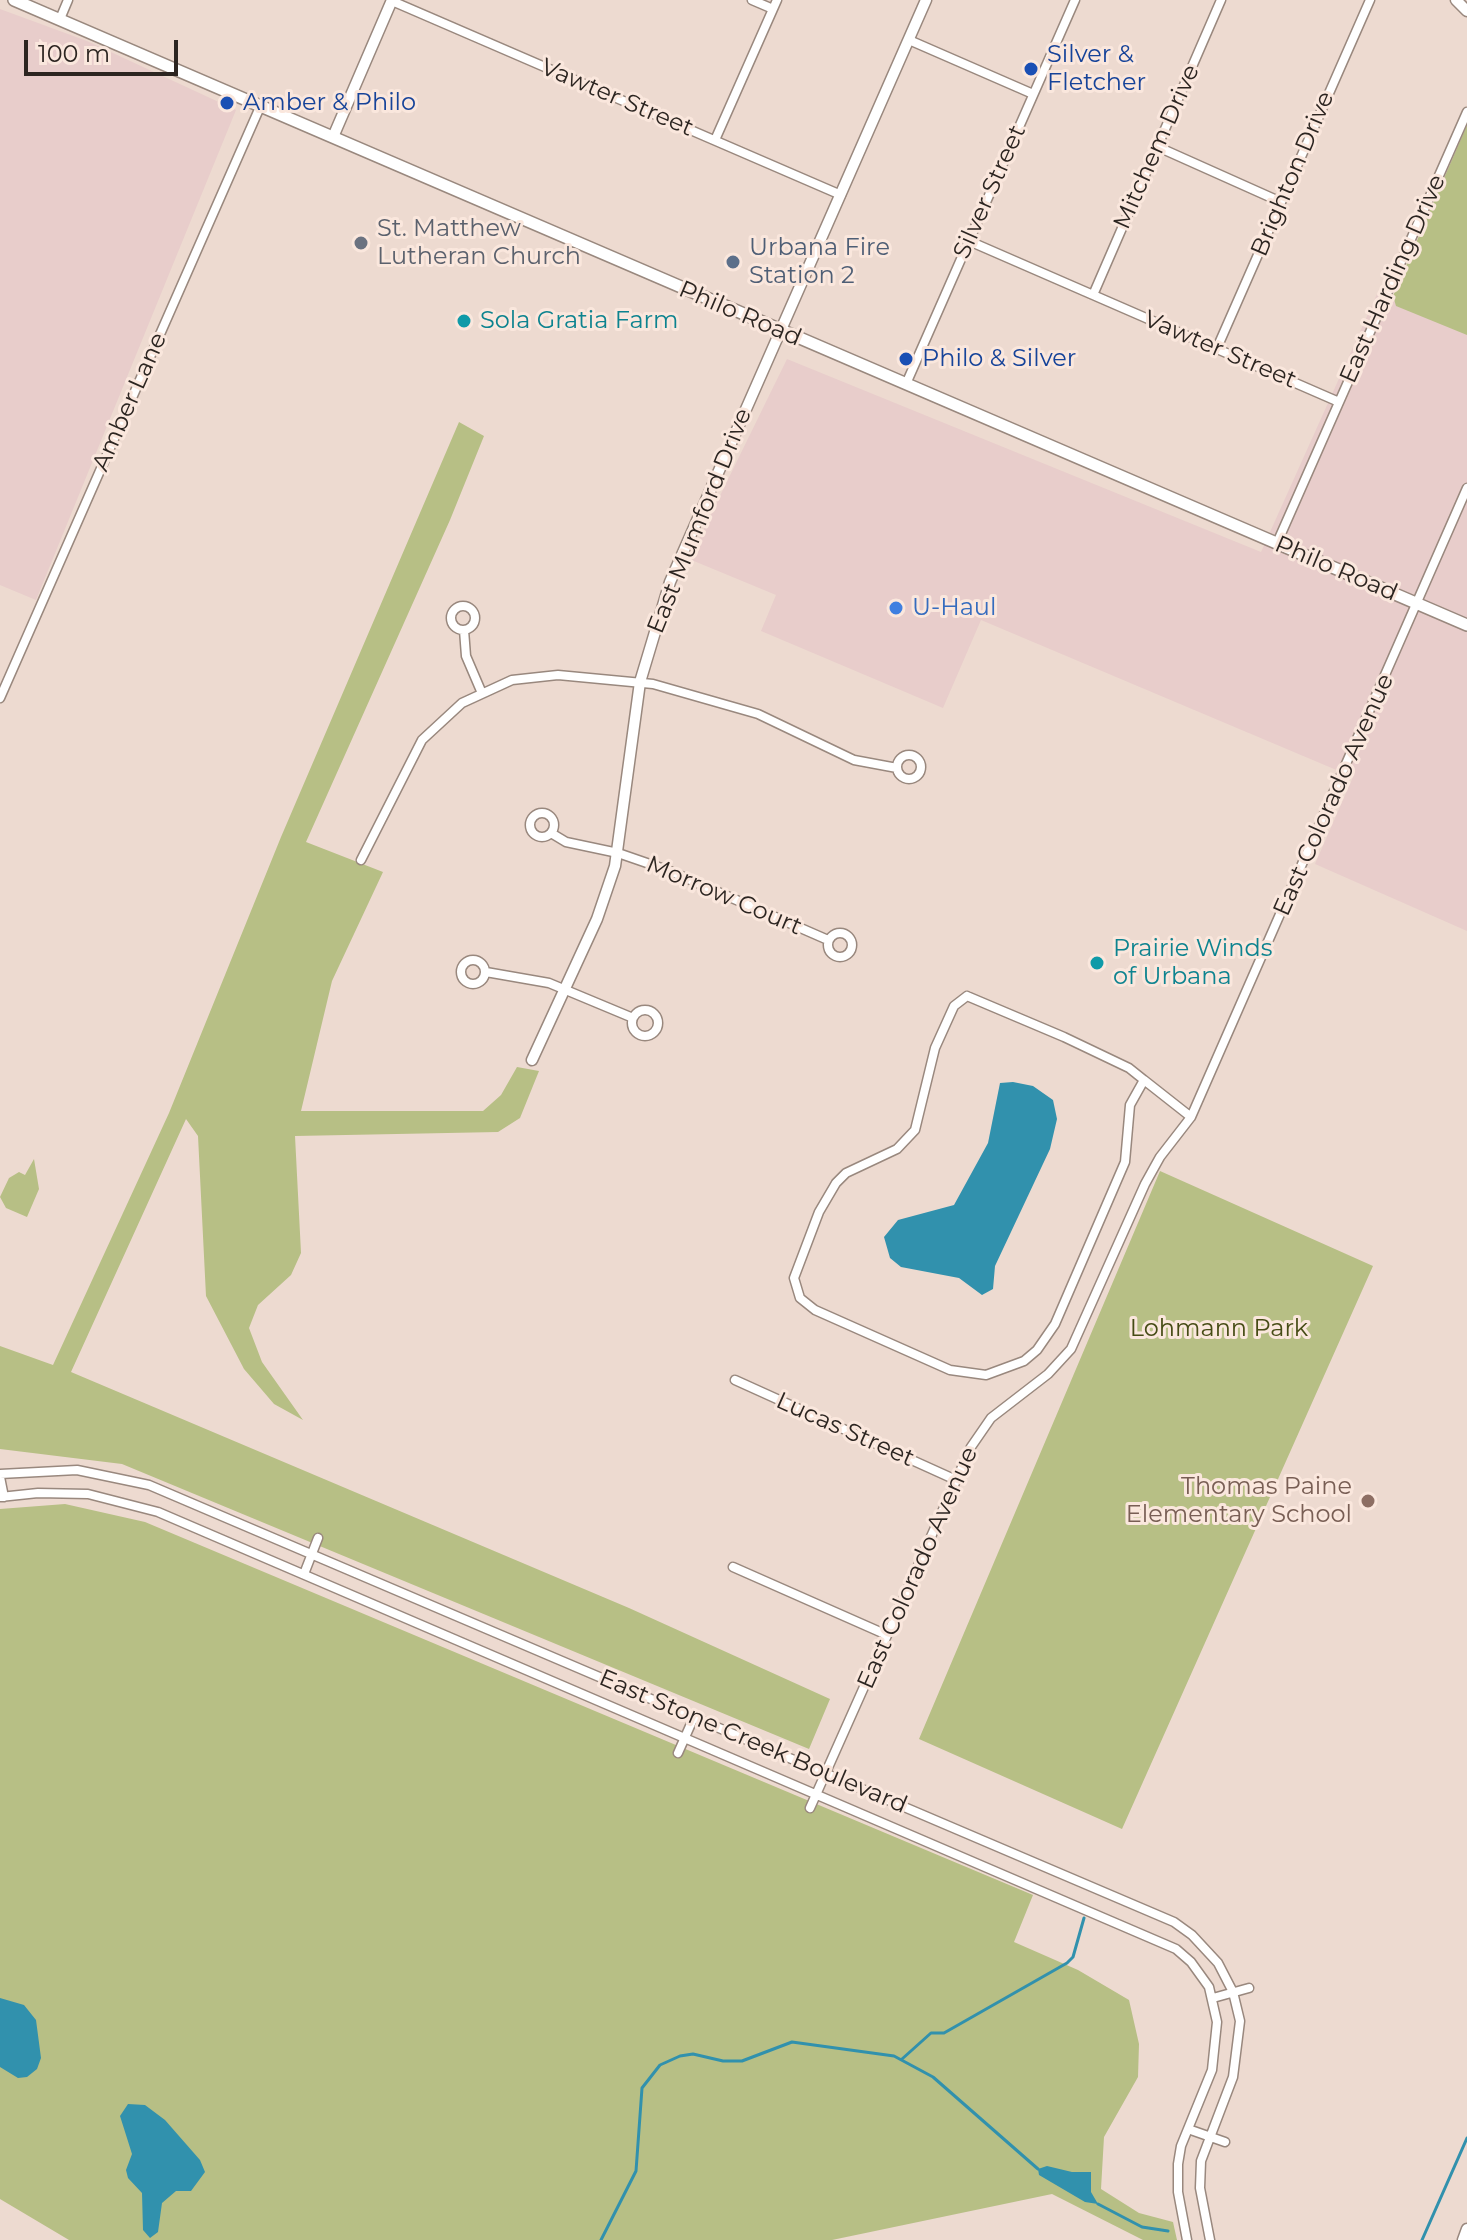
<!DOCTYPE html>
<style>
body{margin:0}
#map{position:relative;width:1467px;height:2240px;overflow:hidden;background:#eddad0;font-family:Montserrat,sans-serif}
canvas{display:block}
.scale{position:absolute;left:24px;top:40px;width:154px;height:36px;box-sizing:border-box;border:4px solid #2c2521;border-top:0;padding-left:10px;font-size:24px;line-height:28px;white-space:nowrap;color:#2c2521;-webkit-text-stroke:6px #fae7dd;paint-order:stroke}
</style>
<div id="map">
<canvas width="1467" height="2240"></canvas>
<div class="scale">100 m</div>
</div>
<script>
const ctx = document.querySelector('canvas').getContext('2d');
ctx.lineJoin = 'round';
function fillPath(path, color) { ctx.fillStyle = color; ctx.fill(path, 'evenodd'); }
const toPath = rows => new Path2D(rows.map(r => 'M' + r).join(''));
function strokePath(path, color, width, dash) { ctx.strokeStyle = color; ctx.lineWidth = width; ctx.lineCap = dash ? 'butt' : 'round'; ctx.setLineDash(dash || []); ctx.stroke(path); }
function label(font, color, halo, rows, align = 'center') {
  ctx.font = font + ' Montserrat,sans-serif'; ctx.lineWidth = 6; ctx.setLineDash([]); ctx.textBaseline = 'middle'; ctx.strokeStyle = halo; ctx.fillStyle = color; for (const [text, x, y, turn = 0] of rows) {
    ctx.save(); ctx.translate(x, y); ctx.rotate((+turn || 0) * Math.PI / 180); ctx.textAlign = isNaN(turn) ? turn : align; if (halo) ctx.strokeText(text, 0, 0); ctx.fillText(text, 0, 0); ctx.restore();
  }
}
fillPath(toPath([
 [0,9,87,41,236,110,36,600,0,585],
 [1377,294,1467,332,1467,931,1315,864,1353,777,981,620,943,708,761,631,776,595,689,559,787,359,1261,552]
]), '#e8cdcb');
fillPath(toPath([
 [1467,125,1467,335,1396,306,1393,296],
 [459,422,484,436,450,520,306,842,383,872,332,981,301,1111,483,1111,501,1095,517,1067,539,1071,520,1118,498,1132,295,1136,301,1253,291,1275,258,1305,249,1328,262,1362,303,1420,274,1404,244,1369,206,1296,198,1136,186,1119,71,1372,629,1608,830,1699,809,1749,122,1464,0,1449,0,1346,53,1365,169,1113,281,837],
 [34,1159,39,1189,27,1217,6,1208,0,1197,9,1178,19,1172,25,1175],
 [1160,1171,1373,1266,1122,1829,919,1739],
 [65,1504,145,1522,1033,1895,1014,1942,1078,1970,1129,2000,1139,2044,1138,2077,1104,2137,1101,2189,1139,2213,1173,2222,1177,2240,1143,2240,1052,2194,832,2240,69,2240,0,2199,0,1509]
]), '#b7bf85');
fillPath(toPath([
 [1013,1082,1033,1086,1053,1100,1057,1119,1050,1149,995,1266,993,1289,982,1295,959,1278,901,1267,890,1258,884,1237,898,1220,954,1205,988,1143,1000,1083],
 [0,1998,24,2005,36,2020,41,2058,37,2069,27,2077,18,2078,0,2067],
 [128,2104,145,2105,165,2120,200,2160,205,2172,191,2191,176,2191,162,2203,158,2232,150,2238,143,2230,142,2193,128,2178,126,2170,132,2154,120,2116],
 [1047,2166,1072,2172,1091,2172,1091,2192,1098,2204,1085,2202,1039,2175,1038,2169]
]), '#3191ad');
strokePath(toPath([
 [902,2059,931,2033,944,2033,1067,1963,1073,1957,1084,1918],
 [1098,2204,1142,2227,1168,2231],
 [601,2240,636,2171,642,2088,660,2065,680,2056,693,2054,723,2061,742,2061,792,2042,894,2056,933,2077,1038,2169],
 [1422,2240,1467,2138]
]), '#3191ad', 3);
const minor = toPath([
 [752,0,773,9],
 [392,1,841,195],
 [60,19,68,0],
 [909,40,1033,94],
 [715,140,777,0],
 [1158,147,1281,202],
 [969,241,1339,402],
 [1093,295,1221,0],
 [1217,348,1370,0],
 [906,384,1075,0],
 [1277,543,1467,112],
 '451 618a12 12 0 1 1 24 0a12 12 0 1 1-24 0Z',
 [464,630,466,656,481,691],
 [0,698,260,107],
 '897 767a12 12 0 1 1 24 0a12 12 0 1 1-24 0Z',
 '530 825a12 12 0 1 1 24 0a12 12 0 1 1-24 0Z',
 [551,833,566,842,618,853,670,871,828,940],
 [361,860,422,740,462,703,512,680,558,675,653,684,758,714,854,760,897,768],
 '828 945a12 12 0 1 1 24 0a12 12 0 1 1-24 0Z',
 '461 972a12 12 0 1 1 24 0a12 12 0 1 1-24 0Z',
 [486,972,549,983,633,1018],
 [967,996,1064,1037,1129,1068,1144,1080,1130,1105,1125,1162,1055,1324,1037,1350,1024,1361,986,1375,950,1370,815,1310,800,1298,794,1278,819,1212,836,1183,846,1173,897,1149,915,1130,935,1048,954,1006,967,996],
 '632 1023a13 13 0 1 1 26 0a13 13 0 1 1-26 0Z',
 [1144,1080,1191,1117],
 [735,1380,956,1480],
 [0,1474,77,1470,149,1485,1174,1922,1192,1935,1218,1963,1233,1992,1240,2021,1233,2077,1201,2161,1200,2188,1210,2240],
 [0,1477,4,1497],
 [0,1497,38,1493,88,1494,158,1512,1176,1949,1191,1962,1209,1987,1217,2022,1212,2070,1181,2146,1178,2164,1178,2192,1187,2240],
 [733,1567,887,1635],
 [304,1574,318,1538],
 [678,1753,694,1717],
 [810,1808,971,1447,991,1418,1048,1374,1071,1349,1145,1184,1160,1157,1191,1117,1467,488],
 [1213,1998,1249,1988],
 [1188,2129,1225,2142]
]);
const tertiary = toPath([
 [1456,0,1467,11],
 [333,137,392,0],
 [532,1060,597,919,615,866,640,682,670,582,926,0],
 [1463,2240,1467,2229]
]);
const secondary = toPath([
 [14,0,1467,625]
]);
strokePath(minor, '#99887e', 11);
strokePath(tertiary, '#99887e', 13);
strokePath(secondary, '#99887e', 14);
strokePath(minor, '#fff', 8);
strokePath(tertiary, '#fff', 10);
strokePath(secondary, '#fff', 11);
for (const [x, y, r, color] of [
 [1031,69,8,"#1a4fb4"],
 [227,103,8,"#1a4fb4"],
 [361,243,8,"#6b7280"],
 [733,262,8,"#5c6f8a"],
 [464,321,8,"#0f9aa8"],
 [906,359,8,"#1a4fb4"],
 [896,608,8,"#3f7fe0"],
 [1097,963,8,"#0f9aa8"],
 [1368,1501,8,"#8d6e63"]
]) { const dot = new Path2D(); dot.arc(x, y, r, 0, 2 * Math.PI); ctx.fillStyle = color; ctx.fill(dot); strokePath(dot, '#fae7dd', 3); }
label('24px', '#164399', '#fae7dd', [
 ["Silver &",1047,55],
 ["Fletcher",1047,83],
 ["Amber & Philo",243,103],
 ["Philo & Silver",922,359]
], 'left');
label('24px', '#2c2521', '#fae7dd', [
 ["Vawter Street",617,98,23],
 ["Mitchem Drive",1157,147,-66],
 ["Brighton Drive",1293,174,-67],
 ["Silver Street",990,192,-66],
 ["East Harding Drive",1393,279,-66],
 ["Philo Road",740,314,23],
 ["Vawter Street",1220,350,23],
 ["Amber Lane",130,402,-66],
 ["East Mumford Drive",700,521,-68],
 ["Philo Road",1336,569,23],
 ["East Colorado Avenue",1334,795,-66],
 ["Morrow Court",724,896,23],
 ["Lucas Street",845,1430,24],
 ["East Colorado Avenue",918,1568,-66],
 ["East Stone Creek Boulevard",753,1742,23]
]);
label('24px', '#5b616d', '#fae7dd', [
 ["St. Matthew",377,229],
 ["Lutheran Church",377,257]
], 'left');
label('24px', '#4e5e75', '#fae7dd', [
 ["Urbana Fire",749,248],
 ["Station 2",749,276]
], 'left');
label('24px', '#0d838f', '#fae7dd', [
 ["Sola Gratia Farm",480,321],
 ["Prairie Winds",1113,949],
 ["of Urbana",1113,977]
], 'left');
label('24px', '#366cbe', '#fae7dd', [
 ["U-Haul",912,608]
], 'left');
label('24px', '#464c15', '#fae7dd', [
 ["Lohmann Park",1219,1329]
]);
label('24px', '#785e54', '#fae7dd', [
 ["Thomas Paine",1352,1487],
 ["Elementary School",1352,1515]
], 'right');
</script>
